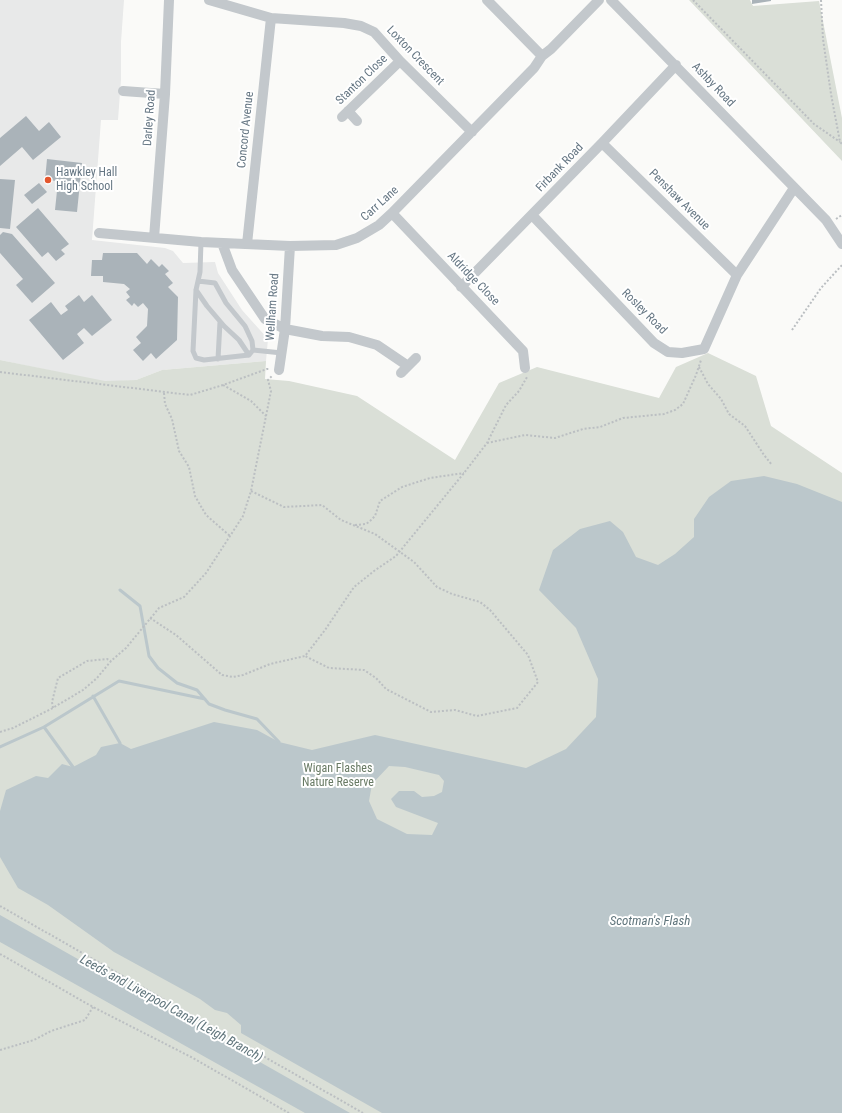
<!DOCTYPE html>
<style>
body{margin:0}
canvas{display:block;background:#fafaf8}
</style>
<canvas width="842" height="1113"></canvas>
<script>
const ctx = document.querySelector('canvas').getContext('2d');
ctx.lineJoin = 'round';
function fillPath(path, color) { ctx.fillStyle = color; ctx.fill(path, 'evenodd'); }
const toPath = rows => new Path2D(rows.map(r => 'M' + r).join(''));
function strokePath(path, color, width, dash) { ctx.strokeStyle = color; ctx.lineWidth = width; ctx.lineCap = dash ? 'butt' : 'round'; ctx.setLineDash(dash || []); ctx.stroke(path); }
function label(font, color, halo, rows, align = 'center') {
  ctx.font = font + ' "Roboto Condensed",sans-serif'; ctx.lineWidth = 4; ctx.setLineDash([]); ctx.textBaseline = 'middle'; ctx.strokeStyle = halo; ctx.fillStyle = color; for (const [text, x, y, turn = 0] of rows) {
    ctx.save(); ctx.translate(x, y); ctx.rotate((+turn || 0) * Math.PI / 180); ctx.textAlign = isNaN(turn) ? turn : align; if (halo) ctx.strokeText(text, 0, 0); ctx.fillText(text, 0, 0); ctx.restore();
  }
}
fillPath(toPath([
 [0,0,124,0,121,42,121,79,118,120,101,120,92,240,165,248,173,251,183,263,215,262,218,273,242,310,268,339,266,361,162,370,136,380,105,382,0,360]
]), '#e8e9e9');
fillPath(toPath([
 [689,0,750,0,753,6,819,1,842,118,842,161],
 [708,353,756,376,771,426,842,473,842,1113,0,1113,0,360,105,381,136,380,162,370,266,361,265,379,289,381,357,396,455,460,499,383,537,367,659,398,676,367]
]), '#dadfd7');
fillPath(toPath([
 [764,476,797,484,842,502,842,1113,382,1113,241,1033,241,1025,227,1013,215,1010,200,999,114,952,48,905,18,888,0,857,0,811,6,790,36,776,48,778,62,764,73,767,96,755,101,747,120,743,131,749,214,722,257,730,279,742,312,750,375,735,526,768,566,749,596,717,598,679,576,628,539,590,553,550,580,529,610,521,623,532,636,557,658,565,675,554,694,537,694,519,709,497,731,481],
 [389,766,405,767,439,775,444,781,442,792,434,796,422,797,414,791,399,791,391,799,396,807,438,823,432,835,407,834,377,819,369,801,372,784],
 [0,915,350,1113,305,1113,0,942]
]), '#bbc7cb');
strokePath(toPath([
 [120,590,140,606,149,656,158,668,177,683,197,690,209,704,225,710,257,719,279,742],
 [93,696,120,743],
 [44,727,73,767],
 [0,747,44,727,119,681,205,699]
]), '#bbc7cb', 3);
fillPath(toPath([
 [752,0,771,0,771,1,752,4],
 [26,116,39,131,49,122,61,137,33,160,22,147,0,166,0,138],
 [47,159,82,163,77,212,55,210,58,181,45,180],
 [0,179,15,180,10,229,0,228],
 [39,183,47,192,32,204,24,195],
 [38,208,69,244,61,250,65,254,56,261,48,252,42,257,16,227],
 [3,232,12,234,55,283,32,303,16,285,23,279,0,253,0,235],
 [103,253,137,253,147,264,151,259,159,267,162,264,169,271,165,274,173,283,168,287,178,297,177,340,156,359,151,353,143,361,133,350,141,343,136,337,147,326,148,309,143,303,138,307,134,303,132,306,126,300,130,297,126,292,130,289,124,284,103,282,103,276,91,276,92,260,102,260],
 [79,295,84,302,92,295,112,320,92,336,84,328,77,334,84,343,63,360,29,320,51,302,61,315,68,310,65,306]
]), '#aab3b9');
strokePath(toPath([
 [693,0,814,124,840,142],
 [821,0,823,39,831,94,840,142,842,144],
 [836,219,842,215],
 [792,330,821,288,842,265],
 [699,367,708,384,721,399,729,414,745,426,764,455,772,465],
 [0,372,190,395,223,385,267,369,270,369],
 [223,385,251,401,266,416],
 [164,393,165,404,172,419,179,451,189,467,195,496,206,515,230,536],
 [487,443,525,435,555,438,583,429,600,427,623,418,664,414,675,410,683,404,696,375,701,360],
 [251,491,284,507,322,505,341,520,375,534,414,562,437,587,452,594,480,602,490,610,528,655,538,682,517,708,477,716,455,710,431,712,386,689,376,678,364,670,329,668,305,656],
 [355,525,366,524,370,521,375,516,380,501,402,487,430,478,464,473],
 [150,618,176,635,222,675,233,677,243,675,270,664,305,656,325,630,354,587,374,571,396,556,464,473,487,443,506,405,519,391,527,377],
 [53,708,52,702,58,678,87,661,107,659,111,661],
 [0,732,13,728,51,709,83,690,97,678,111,661,126,648,159,608,184,597,206,573,243,516,251,491,271,391,268,380,272,376],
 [0,906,363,1113],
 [0,954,93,1007,193,1058,289,1113],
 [0,1050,34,1040,51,1031,85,1020,93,1007]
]), '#bbbfc2', 2, [2, 2]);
strokePath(toPath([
 [198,281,215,283,226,303,245,326,252,341,253,350,249,355,204,360,196,358,193,351,196,290,200,272,201,242],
 [196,290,207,306,224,326,239,340,249,355],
 [253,350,282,353],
 [218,359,220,322]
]), '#c3c8cc', 5);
strokePath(toPath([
 [209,0,271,18,344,23,361,26,374,32,400,61,472,132],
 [487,0,542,56],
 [611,0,826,220,842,244],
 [123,91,165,94],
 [348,111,357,121],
 [342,117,400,61],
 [602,143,737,275],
 [392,213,523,351,525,368],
 [532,215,654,343,668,352,682,353,704,349,737,275,794,188],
 [99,233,201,242,290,246,336,245,357,238,379,225,392,213,534,68,542,56,551,49,599,0],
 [154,238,165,94,169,0],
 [222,243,232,270,265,319,285,329,322,336,349,337,377,345,408,366],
 [247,244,271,18],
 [461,287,602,143,676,65],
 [279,370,285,329,290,246],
 [401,373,416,358]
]), '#c3c8cc', 10);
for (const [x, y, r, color] of [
 [48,180,4,"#e4572e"]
]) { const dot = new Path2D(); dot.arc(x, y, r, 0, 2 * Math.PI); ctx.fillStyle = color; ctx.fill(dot); strokePath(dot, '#fff', 1.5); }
label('12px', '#657683', '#fff', [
 ["Loxton Crescent",415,56,46],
 ["Stanton Close",362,80,-44],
 ["Ashby Road",713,85,46],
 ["Darley Road",150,118,-86],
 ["Concord Avenue",246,130,-84],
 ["Firbank Road",560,168,-46],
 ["Penshaw Avenue",679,200,45],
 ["Carr Lane",380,204,-42],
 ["Aldridge Close",473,279,46],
 ["Wellham Road",273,307,-86],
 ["Rosley Road",644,312,45]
]);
label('12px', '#657683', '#fff', [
 ["Hawkley Hall",56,173],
 ["High School",56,187]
], 'left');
label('12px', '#687a64', '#fff', [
 ["Wigan Flashes",338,769],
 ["Nature Reserve",338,783]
]);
label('italic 13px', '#60757c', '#fff', [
 ["Scotman's Flash",650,922],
 ["Leeds and Liverpool Canal (Leigh Branch)",171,1009,29]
]);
</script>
